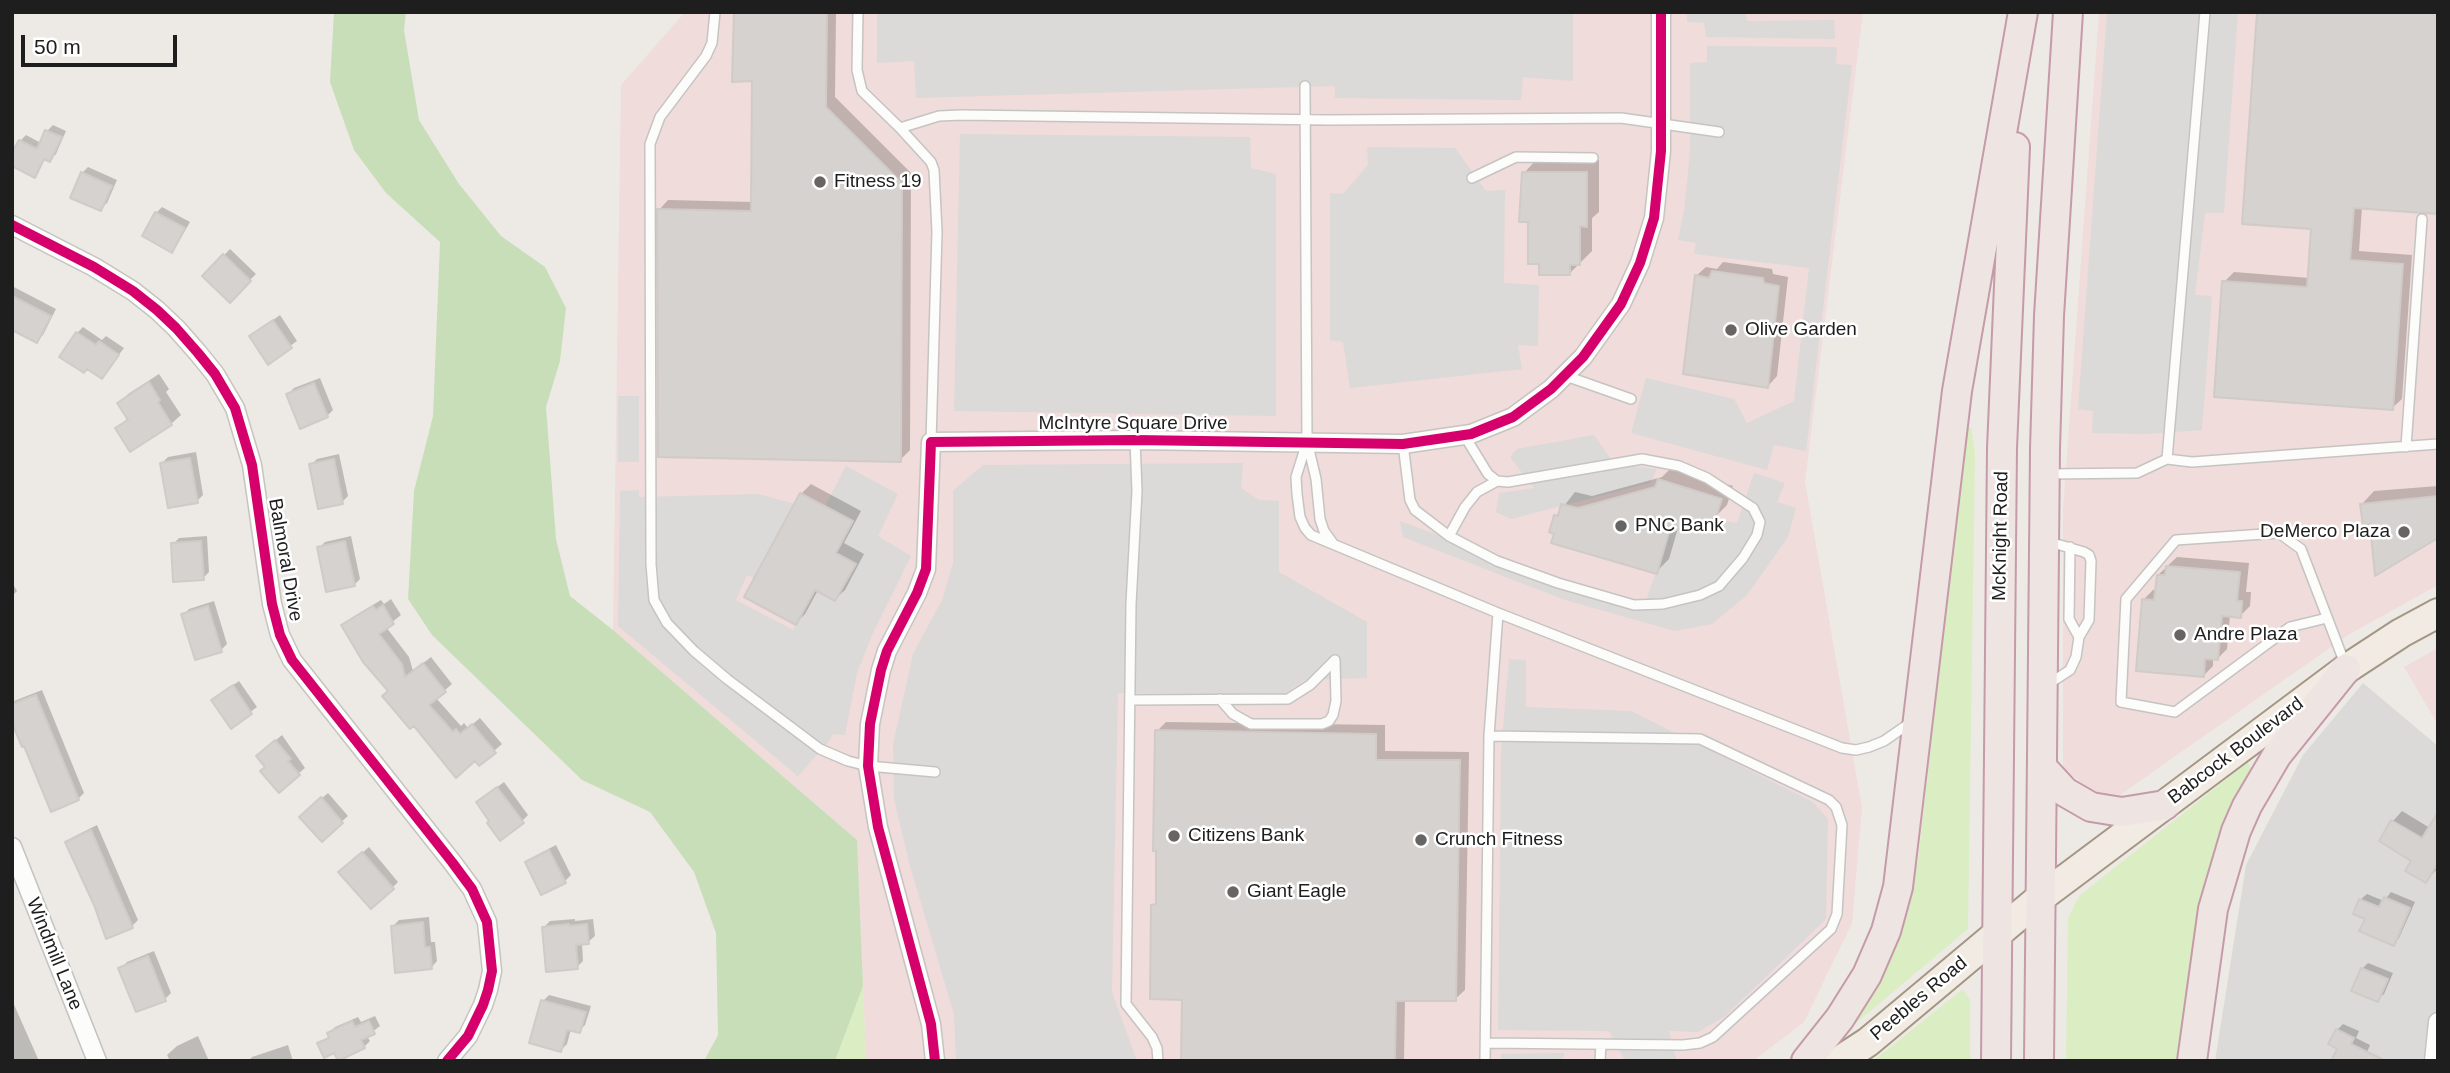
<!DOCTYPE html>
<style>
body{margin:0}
#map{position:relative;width:2450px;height:1073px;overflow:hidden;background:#edeae6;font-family:Arial,sans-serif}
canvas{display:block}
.frame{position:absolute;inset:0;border:14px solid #1e1e1e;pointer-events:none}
.scale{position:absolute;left:21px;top:35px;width:156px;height:32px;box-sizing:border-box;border:4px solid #1e1e1e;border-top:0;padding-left:9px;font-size:21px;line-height:24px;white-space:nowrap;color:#1e1e1e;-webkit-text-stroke:5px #fff;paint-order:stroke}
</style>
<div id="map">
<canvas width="2450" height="1073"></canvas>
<div class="frame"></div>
<div class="scale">50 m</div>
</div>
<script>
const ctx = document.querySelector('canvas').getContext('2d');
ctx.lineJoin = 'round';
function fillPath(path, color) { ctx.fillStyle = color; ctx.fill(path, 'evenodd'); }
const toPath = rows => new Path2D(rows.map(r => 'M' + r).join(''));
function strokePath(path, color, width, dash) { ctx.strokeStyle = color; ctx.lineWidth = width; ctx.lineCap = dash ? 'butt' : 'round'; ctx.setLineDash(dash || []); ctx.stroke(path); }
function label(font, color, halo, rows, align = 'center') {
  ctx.font = font + ' Arial,sans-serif'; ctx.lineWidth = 5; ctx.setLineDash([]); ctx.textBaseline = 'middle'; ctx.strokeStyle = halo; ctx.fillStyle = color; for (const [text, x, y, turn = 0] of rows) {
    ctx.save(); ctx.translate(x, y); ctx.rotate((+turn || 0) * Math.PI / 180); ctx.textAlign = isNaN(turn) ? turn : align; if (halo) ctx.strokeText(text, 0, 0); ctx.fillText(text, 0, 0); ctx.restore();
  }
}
fillPath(toPath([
 [2363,683,2438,746,2438,1061,2215,1061,2246,865,2303,755]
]), '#dcdad8');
fillPath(toPath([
 [685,12,1863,12,1805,482,1862,808,1852,923,1804,1022,1753,1061,866,1061,857,840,613,630,621,85],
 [2099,12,2438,12,2438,585,2348,635,2120,795,2091,791,2063,768,2063,510],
 [2438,648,2438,725,2404,667]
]), '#f0dcda');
fillPath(toPath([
 [877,12,1573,12,1573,81,1523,77,1521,100,1335,98,1335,86,916,98,914,61,877,63],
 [1687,12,1746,12,1747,21,1834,20,1835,39,1706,37,1704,23,1687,22],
 [2107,12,2238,12,2224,213,2205,213,2195,295,2212,296,2202,430,2146,434,2092,433,2093,411,2078,409],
 [1707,46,1837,47,1836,64,1852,65,1806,451,1774,445,1767,470,1631,433,1646,378,1734,399,1747,423,1794,401,1809,268,1694,254,1696,243,1678,240,1684,211,1690,152,1690,63,1707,62],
 [960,134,1250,137,1251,168,1276,174,1276,416,954,411],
 [1367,147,1455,148,1486,191,1505,190,1504,283,1539,285,1538,346,1518,345,1522,369,1350,388,1343,342,1330,340,1330,193,1343,194,1368,165],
 [618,396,639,396,639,462,618,462],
 [1594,435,1617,468,1632,466,1657,469,1650,483,1511,519,1496,512,1499,493,1534,488,1510,457,1517,449],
 [1243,463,1241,488,1259,500,1279,501,1279,572,1367,622,1367,678,1305,680,1282,695,1118,693,1112,992,1137,1061,956,1061,954,1014,910,866,894,799,893,745,913,654,942,600,953,563,953,491,983,465],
 [846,466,898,494,878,536,911,556,873,633,857,673,845,735,833,734,830,740,798,776,618,626,620,491,639,490,639,497,759,494,794,504,754,578,747,575,736,600,793,630,815,590,836,601,855,564,836,553,853,521,825,506],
 [1754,473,1785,483,1777,502,1796,508,1788,537,1747,595,1712,624,1675,631,1565,600,1403,537,1400,521,1570,584,1645,604,1669,532,1715,520,1737,523],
 [1509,659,1526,660,1526,707,1631,711,1813,802,1828,819,1826,919,1724,1017,1698,1032,1669,1031,1677,1061,1625,1061,1609,1031,1498,1030,1501,751],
 [1564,1053,1563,1061,1501,1061,1501,1054]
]), '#dbdad8');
fillPath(toPath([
 [1971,426,1975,453,1968,929,1843,1034,1869,997,1903,924,1918,861,1966,432],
 [2248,762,2251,769,2222,829,2201,900,2178,1061,2066,1061,2068,918,2079,896],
 [863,986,866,1061,835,1061],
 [1963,989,1970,1000,1970,1061,1873,1061]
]), '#dbedc2');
fillPath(toPath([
 [334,12,406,12,404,30,419,120,459,184,501,236,545,267,566,308,560,361,546,407,556,539,570,596,613,630,857,840,863,986,835,1061,704,1061,718,1035,716,933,694,872,650,812,582,780,432,635,408,599,414,491,433,416,440,242,386,193,354,150,330,82]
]), '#c8deb9');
fillPath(toPath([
 [735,12,836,12,835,97,911,173,910,450,900,460,659,210,668,200,753,202,754,79],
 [2258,12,2362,207,2359,251,2412,255,2402,399,2392,408,2224,282,2234,272,2309,278,2313,228],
 [53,125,66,131,56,154,50,160,46,158,34,176,20,141,26,135,41,143,47,131],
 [1536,160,1599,160,1599,212,1592,218,1592,251,1569,274,1530,220,1524,173],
 [88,167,117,180,107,203,100,209,82,173],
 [162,207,190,222,177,245,171,251,144,235,156,213],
 [230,249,256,274,230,300,204,276],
 [1723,262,1772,269,1773,274,1788,277,1777,376,1768,386,1696,276,1706,267,1717,269],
 [12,286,56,309,43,335,37,341,12,328],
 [280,315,297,341,268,362,251,336],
 [83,327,102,340,106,336,124,348,102,377,77,333],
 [159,374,169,389,166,392,181,415,171,424,117,428,128,418,119,403,128,394],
 [320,378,333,410,327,416,288,394,294,388],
 [196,452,203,495,197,501,162,463,168,457],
 [339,454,348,496,342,502,311,465,317,459],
 [1672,467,1733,486,1727,505,1714,518,1678,528,1669,559,1656,572,1556,516,1575,492,1592,496,1662,477],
 [811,484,861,511,844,543,864,554,845,590,835,599,818,590,805,614,796,623,746,597,801,494],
 [2438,486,2438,536,2372,522,2362,504,2374,491],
 [207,536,209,572,203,578,173,544,179,538],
 [351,536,360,579,354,585,319,548,325,542],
 [2177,557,2249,563,2246,592,2251,592,2250,606,2240,616,2230,615,2227,649,2218,658,2213,658,2213,666,2203,676,2143,600,2153,590,2157,590,2158,575],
 [12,582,17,591,12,596],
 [391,599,401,615,386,627,409,657,413,671,431,657,452,684,436,698,461,726,464,723,468,728,480,718,502,744,479,764,390,690,343,626,351,618,381,600,384,604],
 [214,601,227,644,221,650,183,615,189,609],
 [239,681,257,707,232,726,220,694],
 [42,690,84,793,78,799,12,717,14,701],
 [1166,722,1385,725,1385,751,1469,752,1465,990,1455,999,1405,999,1404,1061,1183,1061,1184,998,1153,906,1157,901,1157,731],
 [282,735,305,768,279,790,267,766,264,750],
 [504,782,528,815,522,821,491,820,484,797],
 [328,793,348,816,322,839,307,811],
 [2402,811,2430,828,2438,821,2438,868,2426,881,2414,860,2381,840,2393,821],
 [97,825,138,920,132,926,67,843,73,837],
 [556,845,571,875,565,881,527,863,533,857],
 [369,847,398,882,392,888,347,866],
 [2391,892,2415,902,2399,938,2393,944,2367,918,2360,900,2367,894,2384,901],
 [429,917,431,942,435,942,437,961,431,968,393,926,399,920],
 [575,919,575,921,593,919,595,936,588,942,582,943,583,961,577,967,544,927,550,921],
 [154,951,171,993,165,999,121,968,127,962],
 [2368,963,2393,973,2384,994,2377,1000,2362,969],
 [549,995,591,1006,585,1025,579,1031,571,1029,567,1044,561,1050,543,1001],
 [12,1000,39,1061,12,1061],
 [375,1016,380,1026,367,1036,370,1041,364,1047,335,1051,319,1044,330,1036,329,1033,335,1027,358,1017,361,1022],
 [2343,1024,2359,1031,2356,1038,2370,1045,2363,1061,2339,1048,2337,1030],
 [198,1036,209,1061,170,1061,167,1055,177,1046],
 [288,1045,293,1061,248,1061,252,1057]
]), '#0003');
const building = toPath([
 [734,12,827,12,826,107,902,183,901,462,658,457,657,209,751,211,752,81,732,82,734,12],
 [2257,12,2438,12,2438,214,2354,208,2350,260,2403,264,2393,410,2214,397,2222,281,2307,287,2311,229,2242,224,2257,12],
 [45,130,62,137,50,162,44,159,35,178,12,166,12,152,19,140,37,149,45,130],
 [81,172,112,186,101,211,70,198,81,172],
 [1522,172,1587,172,1587,227,1580,226,1580,265,1570,265,1570,275,1539,275,1539,264,1528,264,1528,222,1519,222,1522,172],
 [155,212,185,228,172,253,142,236,155,212],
 [223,254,251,281,230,303,202,276,223,254],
 [1712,271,1763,278,1764,283,1779,286,1768,388,1683,374,1695,275,1709,278,1712,271],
 [12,296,51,316,37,343,12,330,12,296],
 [273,320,292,348,268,365,249,336,273,320],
 [76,332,96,345,99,341,119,355,102,379,87,369,84,373,59,357,76,332],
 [149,382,160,400,158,402,172,425,130,452,115,428,128,420,117,403,149,382],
 [314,383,328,417,300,429,286,394,314,383],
 [190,458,198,503,168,508,160,463,190,458],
 [334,459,343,504,318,509,309,464,334,459],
 [1658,479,1722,499,1715,520,1669,532,1657,574,1551,543,1554,534,1549,532,1554,515,1558,516,1561,504,1578,508,1655,487,1658,479],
 [800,493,853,521,836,553,856,564,835,601,815,590,796,625,744,597,800,493],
 [2438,496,2438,538,2375,576,2370,524,2363,525,2360,504,2438,496],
 [201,541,204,580,173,582,171,543,201,541],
 [345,541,355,586,326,592,317,547,345,541],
 [2166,566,2240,572,2237,601,2242,601,2241,618,2222,616,2218,660,2205,659,2204,677,2136,671,2142,599,2154,600,2157,575,2165,575,2166,566],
 [383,605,394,624,379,634,402,664,405,677,423,663,446,692,429,705,453,732,456,729,460,734,472,724,496,753,479,766,475,761,456,778,414,726,410,729,382,696,388,691,363,662,341,625,373,606,376,610,383,605],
 [208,606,222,652,195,660,181,614,208,606],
 [233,685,252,714,231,729,211,700,233,685],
 [36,695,79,800,51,812,24,746,22,747,12,723,12,704,36,695],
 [1155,730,1376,734,1376,760,1460,760,1456,1001,1396,1001,1395,1061,1181,1061,1182,1000,1150,999,1151,905,1156,904,1156,851,1153,851,1155,730],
 [275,740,291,759,288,761,300,775,279,793,260,771,265,767,256,756,275,740],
 [497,787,524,823,500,841,487,823,489,821,476,802,497,787],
 [321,797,343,823,322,842,299,817,321,797],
 [2438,812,2438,863,2426,883,2405,871,2411,861,2379,841,2391,820,2422,838,2438,812],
 [91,830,133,928,106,939,94,905,65,842,91,830],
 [549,850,566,883,541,895,525,862,549,850],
 [362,852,394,889,371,909,338,872,362,852],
 [2384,897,2410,908,2394,946,2359,931,2365,919,2353,914,2359,899,2379,907,2384,897],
 [423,922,425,947,430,947,432,969,395,973,391,926,423,922],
 [569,924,569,926,587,924,589,944,576,945,578,969,546,972,542,927,569,924],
 [148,956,166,1001,136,1012,118,968,148,956],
 [2361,968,2388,979,2378,1002,2351,991,2361,968],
 [541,1000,586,1012,580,1033,567,1030,561,1052,529,1043,541,1000],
 [352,1021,355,1027,369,1021,375,1034,361,1040,365,1048,338,1061,334,1053,324,1058,317,1043,329,1038,327,1033,352,1021],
 [2336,1029,2354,1038,2351,1044,2386,1061,2331,1061,2337,1049,2328,1044,2336,1029]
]);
fillPath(building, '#d6d2cf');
strokePath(building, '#d0cbc7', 2);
const service = toPath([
 [715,12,712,43,706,56,660,117,650,144,651,564,654,600,667,623,694,651,727,679,820,749,848,761,868,766,935,772],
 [858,12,857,70,862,91,900,128,931,162,934,170,937,232,931,442],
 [1305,86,1307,441,1316,479,1320,519,1324,531,1332,542],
 [900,128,939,116,961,115,1329,120,1621,118,1719,132],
 [1472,178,1516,157,1593,158],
 [1566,376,1631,399],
 [1135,440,1137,491,1131,604,1126,1004,1152,1037,1157,1048,1158,1061],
 [1307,442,1296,477,1297,494,1300,517,1305,528,1311,535,1498,613,1842,748,1856,750,1869,747,1884,741,1910,723],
 [1403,444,1410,500,1415,510,1449,536,1497,561,1558,583,1634,605,1663,604,1700,595,1719,586,1743,558,1757,535,1760,522,1753,508,1707,478,1679,466,1642,459,1508,482,1497,481,1488,474,1464,435],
 [2406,447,2422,219],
 [2167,459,2205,12],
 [2050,474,2137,473,2167,459,2192,462,2438,444],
 [1449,536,1465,507,1477,492,1497,481],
 [2046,541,2084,552,2089,555,2091,561,2089,620,2079,637,2076,657,2070,670,2047,685],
 [2070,547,2069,619,2079,637],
 [2327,618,2290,627,2175,712,2121,702,2126,599,2176,540,2279,533,2301,549,2345,664],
 [1220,699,1233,714,1251,724,1322,724,1329,721,1333,715,1336,701,1335,660],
 [1131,700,1288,699,1310,685,1335,660],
 [1486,1043,1683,1045,1700,1043,1713,1037,1831,929,1837,914,1842,825,1836,807,1829,800,1700,739,1489,736],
 [1485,1061,1489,736,1498,613],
 [1600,1061,1601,1044]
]);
const minor = toPath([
 [12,225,94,267,133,291,157,310,176,328,198,353,215,374,235,408,252,465,272,604,280,635,292,660,452,862,472,889,487,922,492,971,488,990,483,1005,468,1036,447,1061],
 [12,847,97,1061],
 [935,1061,931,1024,878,827,868,766,870,724,881,670,887,651,917,593,926,569,931,442,1135,440,1403,444,1471,434,1513,417,1551,389,1583,357,1621,304,1640,263,1654,218,1661,151,1661,12],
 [2434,1061,2438,1022]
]);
const primary = toPath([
 [1839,1061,1868,1042,2040,898,2346,669,2401,633,2438,613]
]);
const trunk = toPath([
 [2042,767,2065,792,2091,807,2122,812,2165,805],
 [1806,1061,1840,1018,1867,975,1886,931,1898,887,1957,391,2023,12],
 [1996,1061,2002,448,2015,147],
 [2039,1061,2045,449,2049,316,2068,12],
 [2192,1061,2213,909,2236,831,2247,806,2277,755,2346,669]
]);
strokePath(service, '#c5c4c2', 12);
strokePath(minor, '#c5c4c2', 21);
strokePath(primary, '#a39682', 32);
strokePath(trunk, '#c59aa9', 32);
strokePath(service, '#fcfcfb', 9);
strokePath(minor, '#fcfcfb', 18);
strokePath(primary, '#f1ebe3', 28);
strokePath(trunk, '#eee4e2', 28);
strokePath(toPath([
 [12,225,94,267,133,291,157,310,176,328,198,353,215,374,235,408,252,465,272,604,280,635,292,660,452,862,472,889,487,922,492,971,488,990,483,1005,468,1036,447,1061],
 [935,1061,931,1024,878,827,868,766,870,724,881,670,887,651,917,593,926,569,931,442,1135,440,1403,444,1471,434,1513,417,1551,389,1583,357,1621,304,1640,263,1654,218,1661,151,1661,12]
]), '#d6006c', 10);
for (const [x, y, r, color] of [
 [820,182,7,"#666564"],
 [1731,330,7,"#666564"],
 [1621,526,7,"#666564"],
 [2404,532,7,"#666564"],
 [2180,635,7,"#666564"],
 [1174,836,7,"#666564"],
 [1421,840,7,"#666564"],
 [1233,892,7,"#666564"]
]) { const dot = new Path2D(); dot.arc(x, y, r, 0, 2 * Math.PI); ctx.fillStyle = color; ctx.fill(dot); strokePath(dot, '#fff', 2.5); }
label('19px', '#1e1e1e', '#fff', [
 ["Fitness 19",834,182],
 ["Olive Garden",1745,330],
 ["PNC Bank",1635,526],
 ["DeMerco Plaza",2390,532,"right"],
 ["Andre Plaza",2194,635],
 ["Citizens Bank",1188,836],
 ["Crunch Fitness",1435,840],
 ["Giant Eagle",1247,892]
], 'left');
label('19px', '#1e1e1e', '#fff', [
 ["McIntyre Square Drive",1133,424],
 ["McKnight Road",2001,536,-89],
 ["Balmoral Drive",285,560,80],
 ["Babcock Boulevard",2236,751,-37],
 ["Windmill Lane",54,954,68],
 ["Peebles Road",1919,999,-40]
]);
</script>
